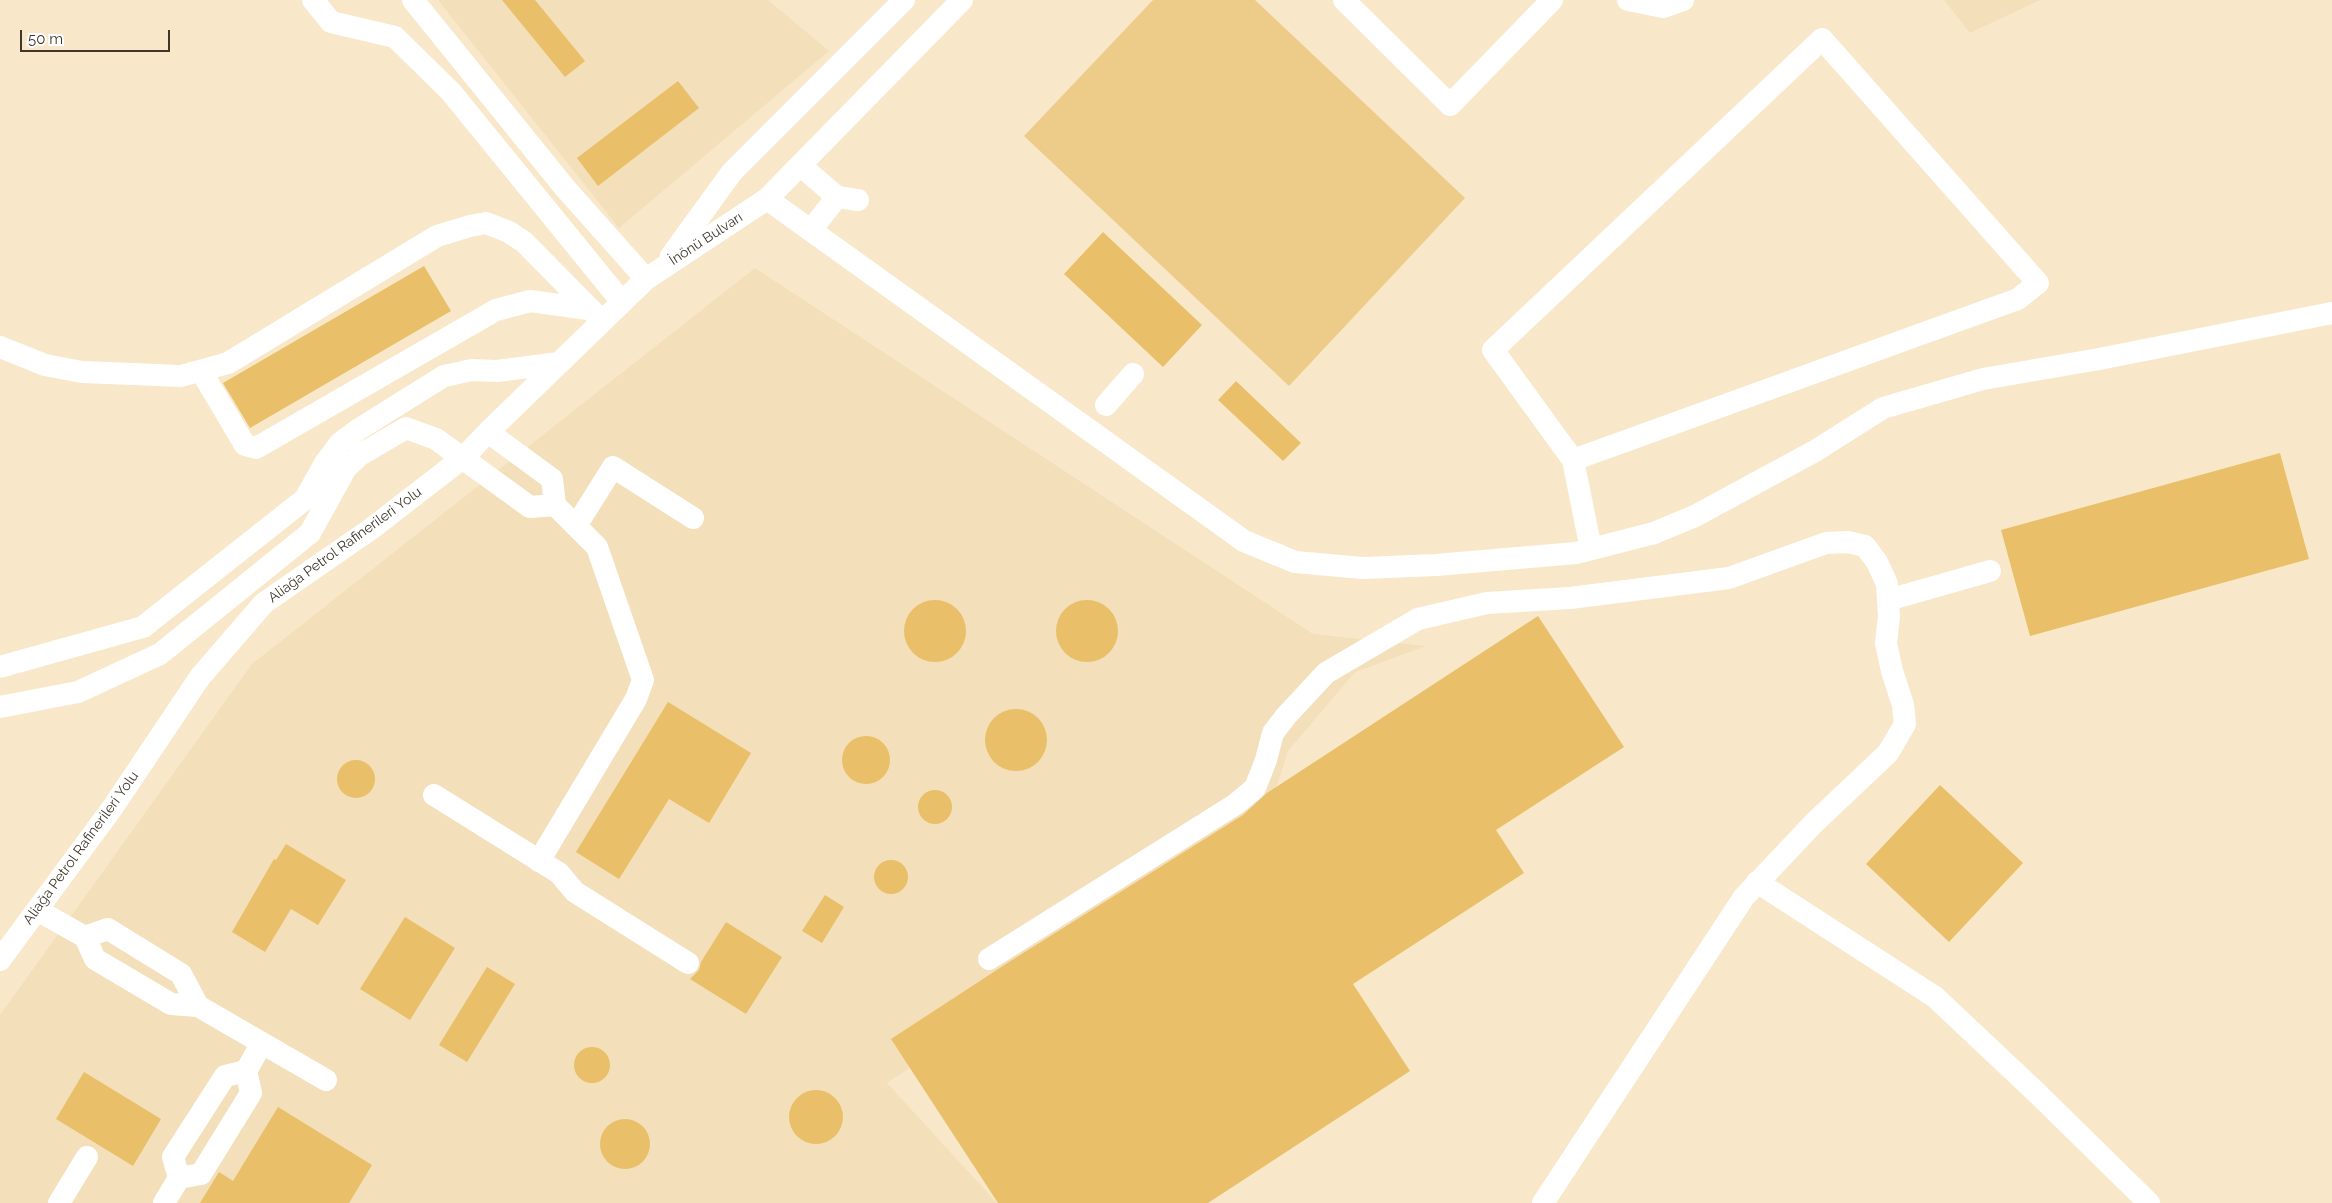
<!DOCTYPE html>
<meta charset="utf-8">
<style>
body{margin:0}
#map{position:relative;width:2332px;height:1203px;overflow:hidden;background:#f8e8c9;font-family:Raleway,sans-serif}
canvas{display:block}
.scale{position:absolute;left:20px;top:30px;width:150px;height:22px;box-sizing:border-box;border:2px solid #3e382c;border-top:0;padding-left:6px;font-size:15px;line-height:18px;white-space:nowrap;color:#3e382c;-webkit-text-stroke:4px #fff;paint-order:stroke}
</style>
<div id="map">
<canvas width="2332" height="1203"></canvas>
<div class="scale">50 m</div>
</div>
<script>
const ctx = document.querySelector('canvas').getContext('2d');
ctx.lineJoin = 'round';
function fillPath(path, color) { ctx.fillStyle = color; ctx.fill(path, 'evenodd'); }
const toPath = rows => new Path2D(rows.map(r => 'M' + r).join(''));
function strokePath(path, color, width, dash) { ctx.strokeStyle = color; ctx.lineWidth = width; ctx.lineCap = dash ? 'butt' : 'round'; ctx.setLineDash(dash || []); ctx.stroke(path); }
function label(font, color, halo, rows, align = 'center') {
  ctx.font = font + ' Raleway,sans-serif'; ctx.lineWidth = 4; ctx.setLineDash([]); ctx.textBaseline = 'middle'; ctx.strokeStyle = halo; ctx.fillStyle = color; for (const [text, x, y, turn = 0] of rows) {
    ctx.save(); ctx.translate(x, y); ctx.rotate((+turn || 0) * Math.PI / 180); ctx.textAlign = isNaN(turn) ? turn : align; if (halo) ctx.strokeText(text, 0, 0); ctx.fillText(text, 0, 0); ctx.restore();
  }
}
fillPath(toPath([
 [438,0,768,0,829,51,619,228],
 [1944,0,2040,0,1970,33],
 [755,268,1313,634,1426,646,1355,672,1288,751,1262,832,887,1083,997,1203,0,1203,0,1015,252,664]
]), '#f3dfb9');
fillPath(toPath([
 [1153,0,1255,0,1465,198,1289,386,1024,136]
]), '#edcc89');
fillPath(toPath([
 [502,0,535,0,585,61,565,77],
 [678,81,699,108,598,186,577,158],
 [1103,232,1202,325,1163,367,1064,274],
 [424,266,451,311,250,428,223,383],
 [1236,381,1301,443,1283,461,1218,400],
 [2280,453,2309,559,2030,636,2001,530],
 '1056 631a31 31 0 1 1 62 0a31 31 0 1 1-62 0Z',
 '904 631a31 31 0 1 1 62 0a31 31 0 1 1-62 0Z',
 [1538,616,1624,747,1496,830,1524,873,1353,984,1410,1071,1208,1203,998,1203,891,1039,1009,962,1243,815,1267,793],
 [668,702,751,753,709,823,669,799,619,879,576,852],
 '985 740a31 31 0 1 1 62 0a31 31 0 1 1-62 0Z',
 '842 760a24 24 0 1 1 48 0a24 24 0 1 1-48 0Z',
 '337 779a19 19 0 1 1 38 0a19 19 0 1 1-38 0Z',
 [1940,785,2023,863,1949,942,1866,864],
 '918 807a17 17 0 1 1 34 0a17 17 0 1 1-34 0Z',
 [286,844,346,880,318,925,291,909,265,952,232,932,274,859,276,860],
 '874 877a17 17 0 1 1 34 0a17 17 0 1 1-34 0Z',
 [825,895,844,907,822,943,802,931],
 [405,917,455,948,410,1020,360,989],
 [726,922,782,957,746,1014,690,979,699,970,701,962],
 [487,967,515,984,467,1062,439,1045],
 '574 1065a18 18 0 1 1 36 0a18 18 0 1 1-36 0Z',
 [84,1072,161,1119,133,1166,56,1119],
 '789 1117a27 27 0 1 1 54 0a27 27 0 1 1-54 0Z',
 [278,1107,372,1165,349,1203,200,1203,219,1172,233,1181],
 '600 1144a25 25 0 1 1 50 0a25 25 0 1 1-50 0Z'
]), '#e9bf69');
strokePath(toPath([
 [313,0,331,22,395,37,451,92,622,302],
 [413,0,565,188,646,279],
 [1344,0,1450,105,1552,0],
 [1628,0,1663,7,1683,0],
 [800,165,837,197,858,200],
 [767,199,1244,541,1295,562,1363,568,1436,565,1576,553,1654,533,1695,516,1815,451,1883,408,1983,379,2099,359,2332,313],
 [811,230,837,197],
 [671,256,732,172,904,0],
 [0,347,45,365,82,372,181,376,228,363,437,236,470,226,486,223,509,232,524,242,602,321],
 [201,371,242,440,245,445,256,448,496,310,530,301,589,309],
 [1106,405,1133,374],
 [488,432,552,479,555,505,597,547,643,680,636,699,539,861],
 [1573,460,2018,299,2038,283,1822,39,1493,350,1573,460,1591,549],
 [576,526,613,467,693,518],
 [1888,600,1990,571],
 [0,667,143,627,305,499,325,463,340,443,359,429,444,376,472,370,497,371,559,363],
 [0,707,78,692,160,654,310,533,346,468,360,455,406,428,436,439,530,507,555,505],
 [434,795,559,873,575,892,688,963],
 [1757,882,1935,997,2038,1094,2149,1203],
 [37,910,85,937,95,959,171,1004,198,1006,326,1080],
 [85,937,108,929,181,974,198,1006],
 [989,959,1236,804,1255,788,1266,760,1273,733,1286,716,1326,673,1418,619,1487,603,1570,598,1729,578,1826,543,1848,542,1865,546,1877,562,1887,584,1889,616,1886,643,1892,671,1903,705,1905,724,1888,753,1814,823,1744,897,1543,1203],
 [0,960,113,807,200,677,264,603,371,529,464,457,488,432,646,279,767,199,962,0],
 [179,1178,173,1157,225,1076,246,1071],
 [59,1203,87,1157],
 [164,1203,179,1178,201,1174,251,1093,246,1071,262,1043]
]), '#fff', 22);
label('14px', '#3e382c', '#fff', [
 ["İnönü Bulvarı",706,239,-33],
 ["Aliağa Petrol Rafinerileri Yolu",345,545,-36],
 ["Aliağa Petrol Rafinerileri Yolu",81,848,-54]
]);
</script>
